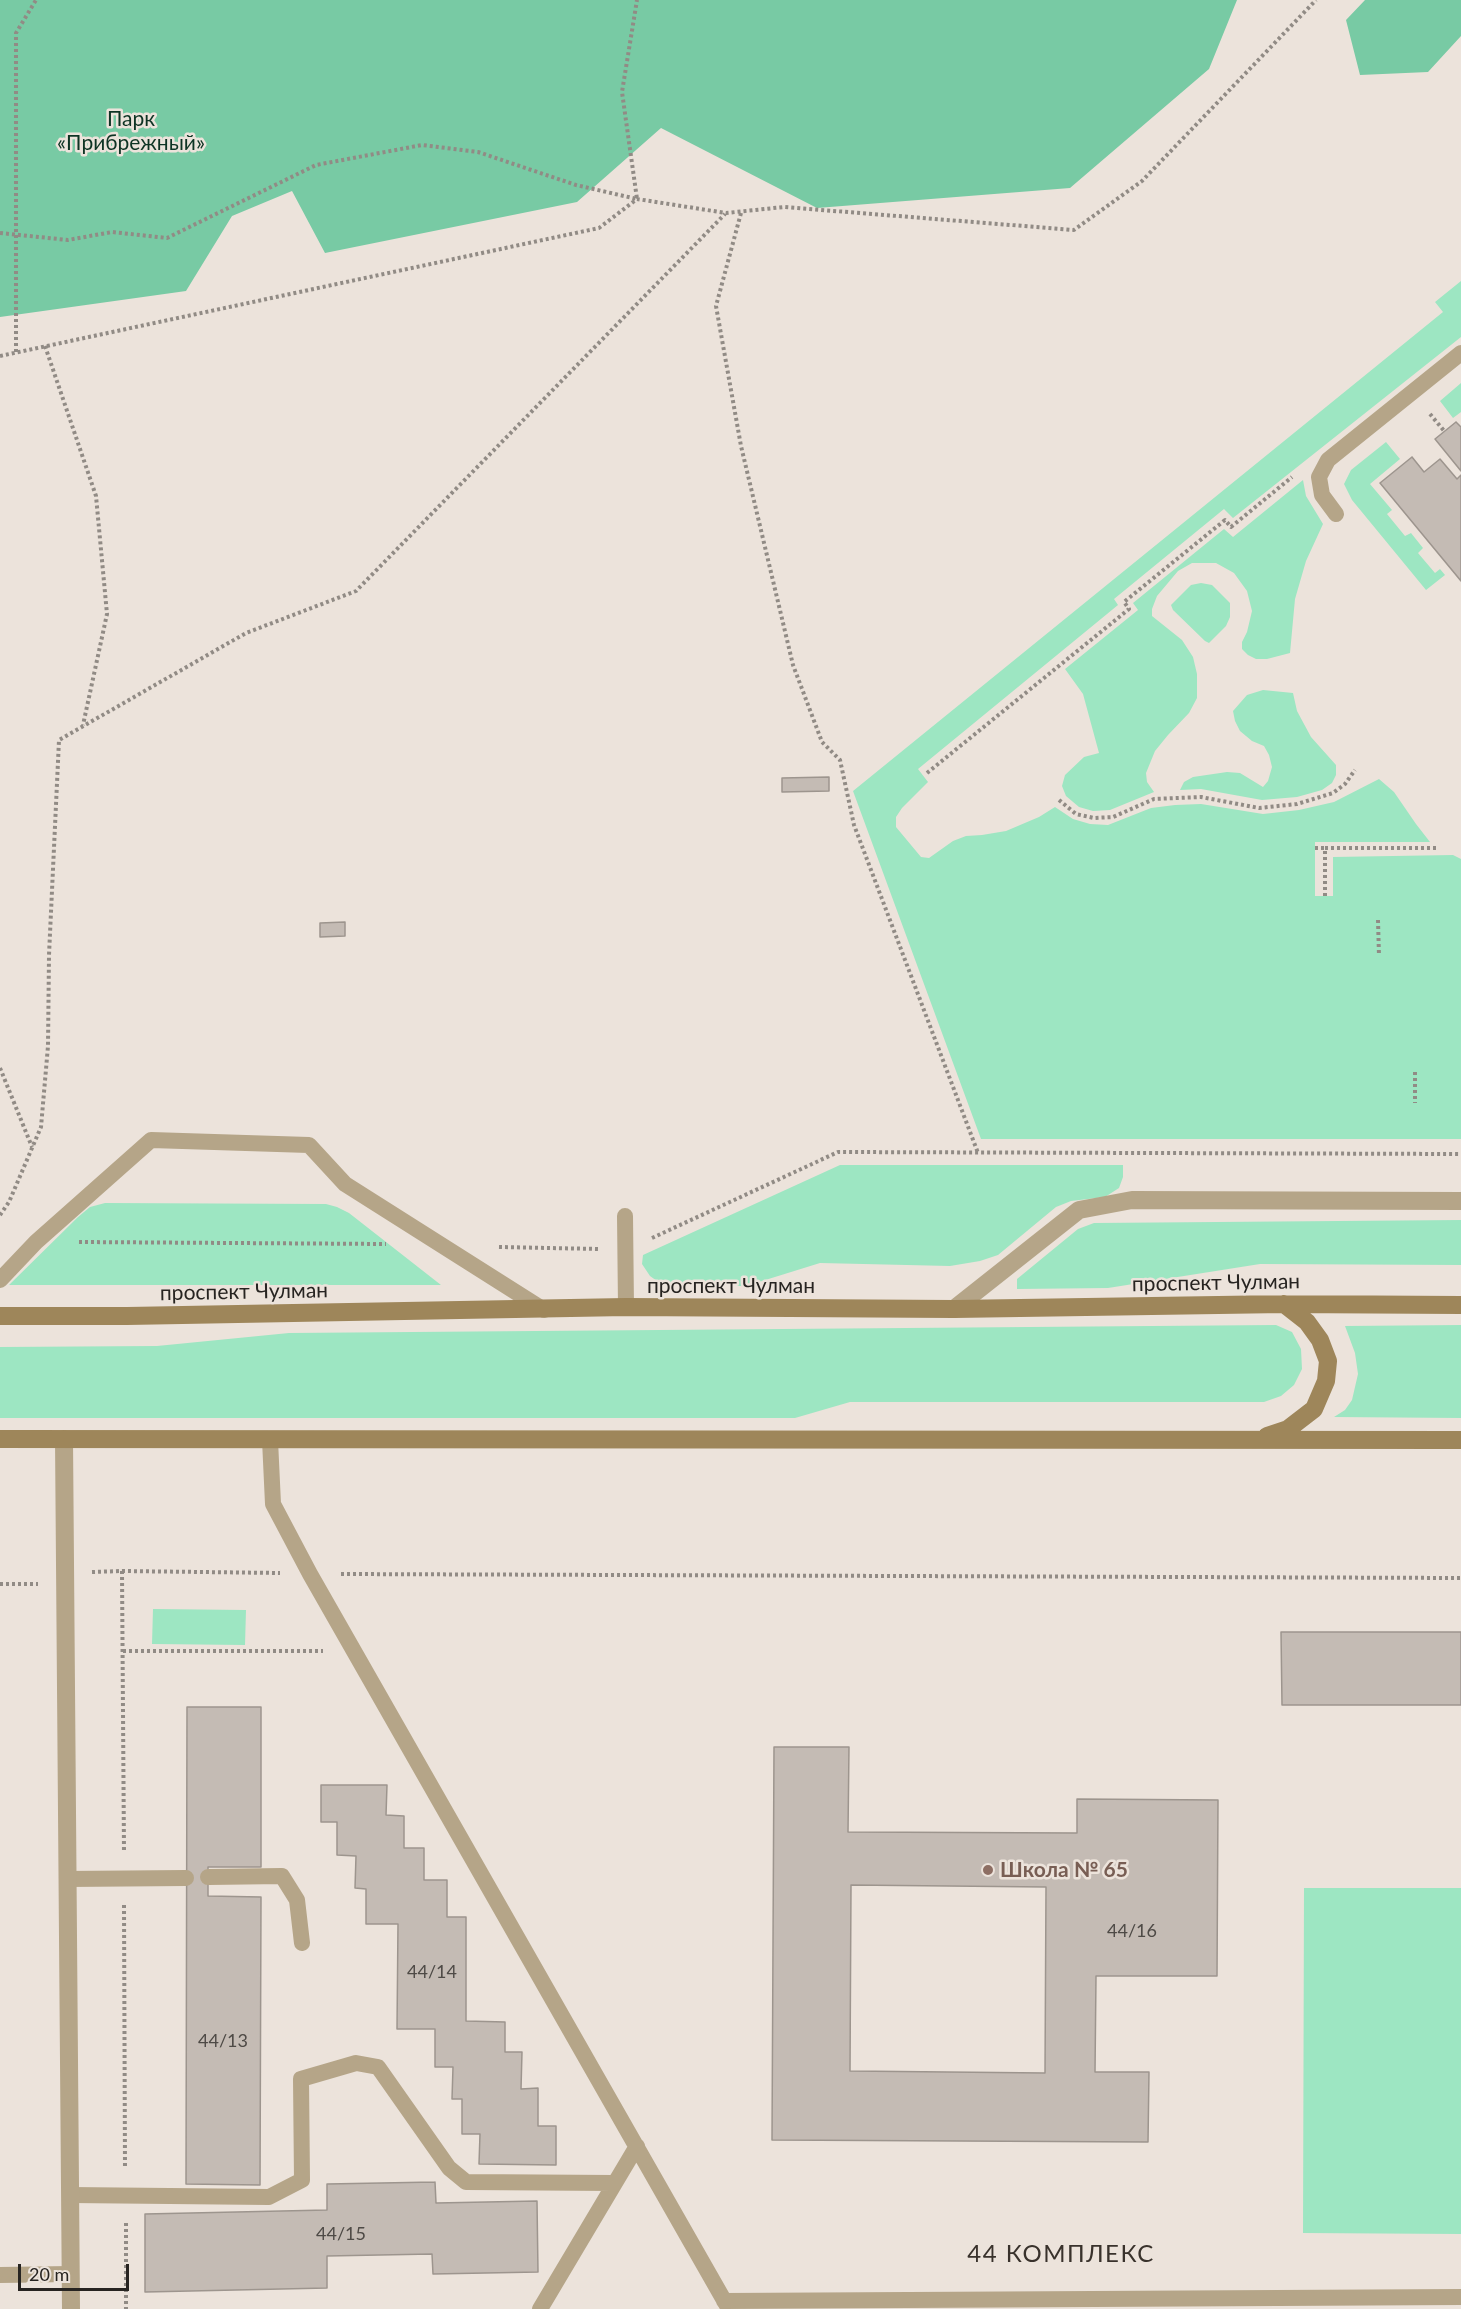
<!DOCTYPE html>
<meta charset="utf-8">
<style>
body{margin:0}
#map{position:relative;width:1461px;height:2309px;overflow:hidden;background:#ece3db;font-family:Lato,sans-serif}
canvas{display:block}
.scale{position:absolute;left:18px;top:2264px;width:111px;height:27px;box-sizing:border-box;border:3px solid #272421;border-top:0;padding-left:8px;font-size:18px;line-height:21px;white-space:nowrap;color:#272421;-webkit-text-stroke:4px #ece3db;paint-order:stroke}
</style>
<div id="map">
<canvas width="1461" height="2309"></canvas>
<div class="scale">20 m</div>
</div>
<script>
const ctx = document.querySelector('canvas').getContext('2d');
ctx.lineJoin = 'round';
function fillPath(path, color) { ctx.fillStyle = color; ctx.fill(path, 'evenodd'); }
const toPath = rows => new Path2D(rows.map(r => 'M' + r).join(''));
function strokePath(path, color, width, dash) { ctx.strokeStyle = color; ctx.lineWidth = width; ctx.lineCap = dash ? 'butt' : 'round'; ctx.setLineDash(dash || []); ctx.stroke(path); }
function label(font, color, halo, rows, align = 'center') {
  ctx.font = font + ' Lato,sans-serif'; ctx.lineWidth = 5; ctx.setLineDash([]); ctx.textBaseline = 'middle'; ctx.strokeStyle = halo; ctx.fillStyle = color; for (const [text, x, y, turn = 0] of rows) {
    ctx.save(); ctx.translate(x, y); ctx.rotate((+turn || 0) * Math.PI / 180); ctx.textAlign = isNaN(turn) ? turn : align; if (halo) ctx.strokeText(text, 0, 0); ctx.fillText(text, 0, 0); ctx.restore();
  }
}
fillPath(toPath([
 [1461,281,1461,337,1233,518,1224,509,1114,599,1118,605,918,769,928,782,902,808,896,817,896,827,921,857,929,858,953,841,966,836,982,835,1006,831,1039,817,1055,807,1073,819,1090,824,1108,825,1151,808,1175,805,1201,804,1263,814,1299,810,1334,802,1379,779,1394,792,1416,824,1430,842,1315,842,1315,896,1333,896,1333,857,1453,855,1461,859,1461,1139,981,1139,853,791,1443,312,1435,302],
 [1461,383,1461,412,1453,418,1440,401],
 [1386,442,1400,459,1370,484,1392,510,1387,514,1405,536,1411,533,1423,548,1418,553,1435,573,1440,569,1445,575,1426,590,1352,500,1344,484,1351,470],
 [1303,480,1306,496,1323,524,1306,561,1295,599,1290,653,1267,659,1256,659,1248,655,1242,649,1242,642,1247,632,1252,611,1247,591,1234,573,1216,563,1192,563,1178,571,1157,596,1152,609,1152,616,1182,640,1193,657,1197,674,1197,698,1189,713,1168,735,1155,751,1146,773,1147,782,1154,792,1110,810,1093,811,1079,807,1066,796,1062,786,1065,775,1084,757,1099,753,1083,694,1065,669,1138,610,1133,603,1224,529,1233,537],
 [1201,583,1212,585,1230,603,1230,617,1226,626,1209,643,1205,641,1173,610,1171,605,1191,585],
 [1263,690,1293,693,1297,711,1311,737,1336,765,1336,775,1332,783,1322,790,1297,797,1262,800,1201,789,1180,790,1184,782,1193,777,1227,772,1240,773,1263,787,1268,781,1272,767,1269,755,1264,746,1252,741,1240,731,1235,721,1233,711,1247,695],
 [840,1165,1123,1165,1123,1177,1119,1188,1105,1197,1071,1201,1056,1207,998,1255,980,1261,950,1266,820,1263,746,1286,664,1286,650,1276,642,1264,643,1255],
 [105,1203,326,1204,337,1207,349,1213,441,1285,9,1285,78,1217,90,1207],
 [1461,1220,1461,1265,1260,1264,1108,1288,1017,1289,1017,1279,1078,1229,1094,1223],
 [1276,1325,1292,1332,1301,1349,1302,1369,1294,1385,1281,1396,1264,1402,850,1402,795,1418,0,1418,0,1347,157,1346,289,1333],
 [1461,1325,1461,1418,1334,1417,1345,1410,1352,1400,1358,1374,1355,1353,1345,1326],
 [153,1609,246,1610,245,1645,152,1644],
 [1304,1888,1461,1888,1461,2234,1303,2233]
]), '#9de6c2');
fillPath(toPath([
 [0,0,1237,0,1209,69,1070,188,817,208,661,128,577,202,325,253,292,191,232,216,186,291,0,317],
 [1365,0,1461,0,1461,36,1428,72,1360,75,1346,20]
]), '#78caa4');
const building = toPath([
 [1456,422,1461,427,1461,471,1435,439,1456,422],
 [1412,457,1424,472,1440,459,1457,479,1461,475,1461,581,1380,483,1412,457],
 [829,777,829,791,782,792,782,778,829,777],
 [345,922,345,936,320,937,320,923,345,922],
 [1281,1632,1461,1632,1461,1705,1282,1705,1281,1632],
 [187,1707,261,1707,261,1867,208,1867,208,1896,261,1897,260,2185,186,2184,187,1707],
 [774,1747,849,1747,848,1832,1077,1833,1077,1799,1218,1800,1217,1976,1096,1976,1095,2072,1149,2072,1148,2142,772,2140,774,1747],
 [851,1885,1046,1887,1045,2073,850,2071,851,1885],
 [321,1785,387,1785,386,1815,404,1816,404,1848,424,1848,424,1880,447,1880,447,1917,466,1917,466,2021,505,2022,505,2052,522,2052,521,2089,538,2088,538,2126,556,2126,556,2165,479,2164,480,2134,462,2134,462,2099,452,2099,453,2067,435,2067,435,2029,397,2029,398,1924,366,1924,366,1889,355,1888,356,1856,337,1855,337,1822,321,1822,321,1785],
 [435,2182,436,2203,537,2201,538,2272,433,2274,432,2254,327,2256,327,2288,145,2292,145,2214,327,2210,327,2184,435,2182]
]);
fillPath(building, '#c4bbb4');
strokePath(building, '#9d958e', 1.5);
strokePath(toPath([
 [741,213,716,306,741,446,793,665,822,742,840,760,854,825,978,1153],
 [0,233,68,240,112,232,167,238,316,165,422,145,478,152,576,185,637,199,622,92,637,0],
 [45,346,96,496,107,614,83,725],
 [16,352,16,33,36,0],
 [0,356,599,228,637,199,726,213,784,207,1074,230,1142,181,1316,0],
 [1430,414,1445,432],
 [927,773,1129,609,1124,602,1225,520,1231,527,1292,477],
 [1059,800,1076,814,1094,818,1113,817,1154,799,1201,797,1259,808,1297,804,1333,793,1345,784,1355,770],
 [1315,848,1325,848],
 [1325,896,1325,848,1437,848],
 [1378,920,1379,956],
 [0,1068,32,1147],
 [1415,1072,1415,1103],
 [0,1215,9,1202,41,1127,48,1046,49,955,59,740,246,633,356,591,725,214],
 [652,1238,838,1152,1461,1154],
 [79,1242,386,1244],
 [499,1247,599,1249],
 [122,1571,124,1852],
 [92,1572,122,1571,280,1573],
 [341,1574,1461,1578],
 [0,1584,38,1584],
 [123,1651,323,1651],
 [124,1905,125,2167],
 [126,2223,126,2309]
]), '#918b85', 4, [3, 3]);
strokePath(toPath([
 [1336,514,1322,495,1319,477,1328,460,1461,353],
 [625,1216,626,1307],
 [0,1280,36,1242,151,1140,309,1145,345,1184,544,1310],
 [270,1440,273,1504,310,1574,729,2309],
 [208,1877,282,1876,297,1900,302,1943],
 [67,1879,186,1878],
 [70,2195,269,2197,302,2180,301,2079,356,2063,378,2067,449,2168,466,2182,613,2183],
 [0,2275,71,2274],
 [724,2301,1461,2297],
 [540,2309,637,2146]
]), '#b5a588', 16);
strokePath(toPath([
 [954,1309,1079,1210,1132,1200,1461,1201],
 [64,1439,71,2309]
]), '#b5a588', 18);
strokePath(toPath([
 [0,1316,127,1316,626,1307,954,1309,1284,1304,1461,1305],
 [1267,1436,1288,1429,1314,1409,1326,1381,1328,1361,1320,1340,1307,1322,1284,1304],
 [0,1439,1461,1440]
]), '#9e865a', 18);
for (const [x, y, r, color] of [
 [988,1870,6,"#8d6e63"]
]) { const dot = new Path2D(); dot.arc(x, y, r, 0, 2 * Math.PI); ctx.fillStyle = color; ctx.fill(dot); strokePath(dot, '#ece3db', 2); }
label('18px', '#4e4a46', null, [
 ["44/16",1132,1931],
 ["44/14",432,1972],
 ["44/13",223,2041],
 ["44/15",341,2234]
]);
label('21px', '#0e3424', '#ece3db', [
 ["Парк",131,119],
 ["«Прибрежный»",131,143]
]);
label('21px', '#272421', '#ece3db', [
 ["проспект Чулман",1216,1283,-1],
 ["проспект Чулман",731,1286],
 ["проспект Чулман",244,1292,-1]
]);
label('bold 21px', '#785e54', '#ece3db', [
 ["Школа № 65",1000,1870]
], 'left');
ctx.letterSpacing = '1.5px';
label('24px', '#39322c', '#ece3db', [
 ["44 КОМПЛЕКС",1061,2254]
]);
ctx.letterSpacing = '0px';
</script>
